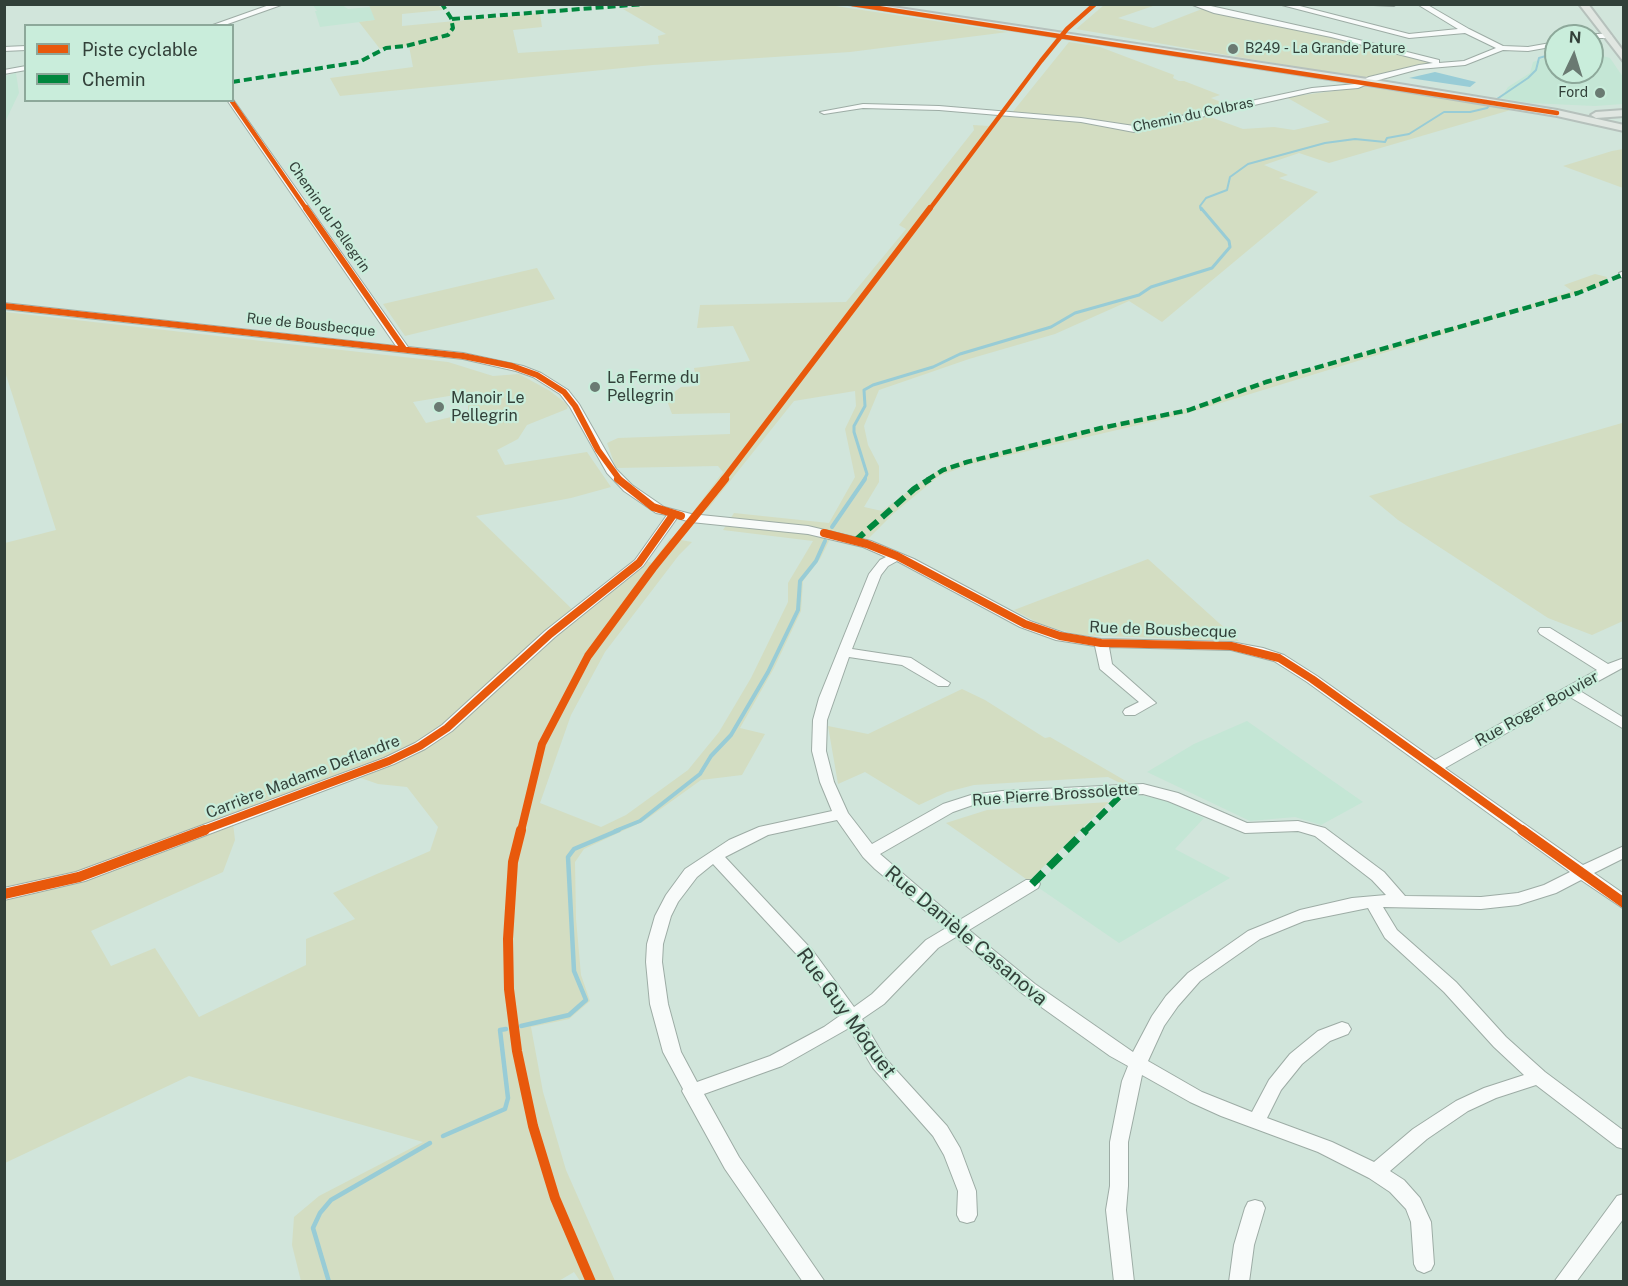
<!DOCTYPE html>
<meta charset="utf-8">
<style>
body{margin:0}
#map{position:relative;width:1628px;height:1286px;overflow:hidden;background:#d1e5db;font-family:"Public Sans",sans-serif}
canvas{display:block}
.frame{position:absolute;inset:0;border:6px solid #324039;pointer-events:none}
.legend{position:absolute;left:24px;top:24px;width:210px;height:78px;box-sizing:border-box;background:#c9eddb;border:2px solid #8da89a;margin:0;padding:8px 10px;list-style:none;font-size:18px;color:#324039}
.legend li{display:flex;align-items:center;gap:12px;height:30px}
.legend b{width:30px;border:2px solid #8da89a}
.north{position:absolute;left:1544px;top:24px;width:60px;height:60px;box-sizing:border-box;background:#c9eddb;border:2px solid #8da89a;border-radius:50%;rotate:4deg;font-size:16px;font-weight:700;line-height:24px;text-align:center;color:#324039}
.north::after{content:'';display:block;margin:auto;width:21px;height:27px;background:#6a7a72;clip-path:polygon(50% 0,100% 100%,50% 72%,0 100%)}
</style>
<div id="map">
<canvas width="1628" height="1286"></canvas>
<div class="frame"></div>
<ul class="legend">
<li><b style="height:8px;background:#e8590c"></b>Piste cyclable</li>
<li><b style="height:8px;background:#00873e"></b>Chemin</li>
</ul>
<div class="north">N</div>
</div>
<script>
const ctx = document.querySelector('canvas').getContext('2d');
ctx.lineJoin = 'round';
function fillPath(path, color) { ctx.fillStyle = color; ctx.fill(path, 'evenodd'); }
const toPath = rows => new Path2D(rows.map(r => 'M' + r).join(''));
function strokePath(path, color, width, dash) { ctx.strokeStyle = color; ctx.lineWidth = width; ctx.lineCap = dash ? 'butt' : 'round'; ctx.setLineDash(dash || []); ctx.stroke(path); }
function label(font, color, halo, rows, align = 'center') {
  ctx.font = font + ' "Public Sans",sans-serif'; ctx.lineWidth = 4.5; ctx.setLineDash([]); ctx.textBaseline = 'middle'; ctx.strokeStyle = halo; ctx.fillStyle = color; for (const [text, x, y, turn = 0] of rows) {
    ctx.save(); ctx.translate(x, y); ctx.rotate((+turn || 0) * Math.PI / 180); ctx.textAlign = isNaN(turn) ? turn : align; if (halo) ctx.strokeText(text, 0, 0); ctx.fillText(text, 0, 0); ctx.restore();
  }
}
fillPath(toPath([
 [313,5,342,5,348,9,370,7,376,20,320,27,315,11,317,11],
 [1592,53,1610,58,1623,77,1623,104,1595,106,1529,103,1501,98,1508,87,1530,73,1533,62,1556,54,1556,72,1592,72],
 [16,73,19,93,5,122,5,76],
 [1247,721,1363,802,1321,825,1295,817,1250,821,1147,772,1194,744],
 [1139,795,1166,800,1204,818,1175,849,1230,878,1119,943,1036,886,1120,801]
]), '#c4e6d5');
fillPath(toPath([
 [369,5,438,5,443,10,402,14,402,26,540,13,542,27,513,30,518,53,659,44,658,36,666,34,623,9,652,5,829,5,1008,32,850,52,653,65,340,96,330,78,413,67,409,46,380,49,359,22,375,20],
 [1104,5,1156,5,1118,18,1153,28,1202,9,1342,38,1435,63,1366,79,1076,29],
 [1069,42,1100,47,1174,75,1173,78,1179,81,1184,81,1220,95,1211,98,1228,105,1127,127,1087,118,1011,114],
 [1366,87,1514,109,1329,163,1299,153,1264,165,1288,175,1279,178,1318,192,1162,322,1129,301,1055,334,969,359,879,390,864,426,868,445,879,466,879,482,864,507,882,511,932,474,956,463,1069,434,1199,406,1246,387,1526,306,1572,291,1564,285,1595,274,1607,277,1605,285,1185,414,968,465,939,476,894,513,868,539,834,531,820,559,803,581,801,611,774,668,740,728,765,734,742,775,701,780,644,821,584,849,575,862,576,919,581,975,590,1001,569,1019,531,1027,543,1092,566,1170,615,1281,580,1281,574,1272,557,1282,301,1281,292,1245,294,1217,319,1196,423,1142,189,1076,5,1163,5,543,56,530,5,372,5,312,448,362,493,376,519,374,550,391,568,405,567,409,527,425,518,439,497,450,505,465,587,452,611,487,571,498,476,516,573,610,646,561,652,563,670,538,692,542,679,555,605,652,571,715,540,803,601,827,626,815,688,770,719,732,751,678,788,602,788,583,813,541,723,530,734,513,829,523,855,477,845,429,856,406,855,391,794,401,707,510,695,509,723,472,718,466,616,468,607,443,618,438,730,434,730,413,672,414,666,398,681,387,698,386,694,368,750,361,733,326,697,328,700,305,846,302,906,229,899,225,974,130,973,125,989,126,997,115,1072,120,1133,131,1202,114,1243,129,1274,127,1294,130,1330,122,1286,97],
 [479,391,468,404,468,413,426,423,413,402],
 [358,777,378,784,407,787,438,827,430,851,333,893,355,919,306,939,306,965,199,1017,155,948,111,966,91,931,223,872,235,840,233,823],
 [1623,149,1623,188,1563,166,1612,151],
 [537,268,555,299,405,336,383,304],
 [1622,423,1623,621,1592,635,1548,618,1398,520,1369,496],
 [1148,559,1239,641,1079,635,1042,625,1014,610],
 [962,689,985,700,1045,738,1050,737,1131,784,1122,784,1108,777,974,785,947,792,919,805,865,772,838,784,828,726,868,734],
 [1109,802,1029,881,946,823,987,810]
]), '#d3ddc2');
fillPath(toPath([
 [1435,72,1476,82,1470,87,1409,78]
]), '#98ccd6');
strokePath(toPath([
 [1592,45,1600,43],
 [1497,99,1528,78,1536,70,1539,58,1556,53],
 [1201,210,1200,206,1206,198,1227,190,1230,177,1248,164,1325,143,1355,139,1385,142,1387,138,1409,134,1444,112,1470,112,1487,108,1490,105]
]), '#98ccd6', 2);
strokePath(toPath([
 [864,480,867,474,854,432,854,426,865,406,864,390,873,385,933,367,960,354,1051,327,1075,313,1139,295,1151,287,1212,268,1230,247,1229,241,1201,208]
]), '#98ccd6', 3);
strokePath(toPath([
 [832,527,865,479],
 [615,831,640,821,700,774,711,756,731,735,768,672,798,610,800,581,816,561,825,541]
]), '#98ccd6', 4);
strokePath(toPath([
 [521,1026,569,1015,586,1000,574,971,568,857,574,849,619,830],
 [443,1136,505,1109,508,1098,500,1030,506,1029],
 [329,1282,313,1228,320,1213,331,1200,430,1143]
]), '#98ccd6', 4.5);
const minor = toPath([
 [272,4,284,4,222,26,210,26,272,4],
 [1190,4,1202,4,1331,33,1439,60,1439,63,1464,61,1496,48,1465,33,1409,38,1278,4,1292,4,1409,34,1458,29,1417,4,1426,4,1469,29,1503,46,1528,47,1556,42,1556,46,1528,51,1503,50,1465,65,1419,69,1375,81,1358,88,1312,92,1134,132,1081,122,939,110,863,108,824,114,820,112,863,104,939,106,1081,118,1134,126,1312,88,1356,84,1369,77,1419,65,1433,63,1331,37,1214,13,1190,4],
 [1353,4,1397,4,1394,6,1353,4],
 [1591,34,1608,34,1612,36,1608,38,1592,38,1592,36,1587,36,1591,34],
 [26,46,26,50,4,51,4,47,26,46],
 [26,66,26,70,4,74,4,70,26,66],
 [232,98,408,347,463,353,523,366,541,373,568,390,579,404,616,469,632,485,664,507,691,514,808,526,871,541,914,559,1030,621,1064,633,1101,639,1231,642,1263,648,1284,655,1317,676,1435,760,1597,670,1540,634,1538,631,1540,628,1550,628,1608,664,1624,658,1624,667,1580,691,1624,718,1624,729,1570,697,1445,768,1583,865,1624,846,1624,858,1594,873,1624,894,1624,909,1581,880,1556,893,1518,905,1481,909,1383,907,1397,930,1456,982,1506,1037,1545,1072,1624,1131,1624,1149,1617,1147,1536,1085,1496,1098,1468,1111,1427,1139,1390,1171,1404,1180,1420,1198,1431,1222,1434,1264,1431,1270,1424,1273,1417,1270,1414,1264,1411,1222,1406,1209,1390,1192,1369,1178,1318,1152,1221,1116,1190,1102,1142,1075,1128,1142,1128,1186,1126,1210,1134,1282,1114,1282,1106,1210,1110,1186,1110,1142,1122,1081,1128,1066,1110,1056,1023,994,956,937,938,948,884,1004,862,1019,885,1058,947,1126,960,1148,976,1191,977,1215,974,1221,967,1223,960,1221,957,1215,958,1191,944,1155,933,1136,873,1068,849,1028,782,1066,704,1094,739,1157,825,1282,803,1282,725,1169,682,1091,683,1089,663,1052,650,1004,646,962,647,944,655,916,666,895,685,869,729,840,759,827,832,811,820,782,812,751,813,720,819,698,869,574,880,560,886,557,863,547,808,534,691,522,677,518,643,566,555,637,452,731,425,749,394,764,85,881,4,900,4,888,76,872,384,758,415,743,442,725,545,631,635,560,667,515,656,513,624,491,607,473,570,407,560,394,533,377,516,371,463,359,4,309,4,303,396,346,227,100,232,100,232,98],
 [897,561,1020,627,1056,640,1095,646,1100,669,1139,702,1125,709,1123,712,1125,715,1135,715,1156,703,1112,664,1109,647,1231,650,1274,661,1307,682,1570,872,1544,885,1518,893,1481,897,1405,896,1384,872,1325,828,1298,821,1247,823,1178,793,1143,784,1002,791,971,795,943,804,872,844,848,813,834,782,826,751,827,720,849,657,902,665,938,686,948,686,950,683,911,658,852,649,881,575,888,566,897,561],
 [1143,794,1168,801,1245,833,1298,831,1315,836,1372,880,1386,895,1352,898,1300,910,1248,931,1188,973,1166,996,1152,1016,1133,1052,1035,984,969,930,1038,888,1040,884,1038,880,1026,880,958,921,880,854,953,812,973,805,1002,801,1143,794],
 [837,820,863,857,875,869,946,928,926,940,872,994,854,1007,813,951,725,857,768,835,837,820],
 [713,864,801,959,841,1015,824,1027,770,1056,697,1082,681,1052,668,1004,662,962,663,944,671,916,678,902,697,877,713,864],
 [1368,908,1385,938,1444,992,1494,1047,1524,1075,1484,1088,1456,1101,1413,1129,1374,1162,1332,1142,1267,1118,1281,1090,1302,1064,1330,1041,1348,1034,1351,1029,1348,1024,1342,1022,1318,1031,1290,1054,1269,1080,1252,1112,1202,1092,1148,1061,1164,1026,1178,1006,1200,981,1260,939,1304,921,1368,908],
 [1624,271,1624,278,1619,277,1619,273,1624,271],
 [1624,1194,1624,1218,1576,1282,1554,1282,1617,1196,1624,1194],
 [1255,1200,1262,1202,1265,1208,1254,1245,1249,1282,1229,1282,1234,1245,1245,1208,1248,1202,1255,1200]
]);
const major = toPath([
 [848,4,873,4,1387,82,1557,110,1624,125,1624,131,1557,116,1387,88,848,4],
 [1579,4,1588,4,1624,52,1624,62,1579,4],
 [1624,110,1624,116,1596,118,1591,115,1596,112,1624,110]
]);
strokePath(minor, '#9daca5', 2);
strokePath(major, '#b6c1bc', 4);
fillPath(minor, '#f8fbfa');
fillPath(major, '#e0e6e1');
strokePath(toPath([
 [452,19,645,4],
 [232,82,359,62,386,48,406,46,448,35,453,28,451,18,442,4]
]), '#00873e', 4, [8, 4]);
strokePath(toPath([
 [927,480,943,470,967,462,1101,428,1189,410,1266,382,1578,293,1622,275]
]), '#00873e', 4.5, [9, 4.5]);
strokePath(toPath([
 [855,541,914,489,930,479],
 [1085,831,1127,789]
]), '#00873e', 6, [12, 6]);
strokePath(toPath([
 [1032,884,1086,830]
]), '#00873e', 8, [16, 8]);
strokePath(toPath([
 [852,4,1557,113],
 [231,100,307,210],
 [929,210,1041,61,1067,29,1095,4]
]), '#e8590c', 4.5);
strokePath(toPath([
 [306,208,404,349],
 [4,306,463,356,512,366,537,375,564,392,575,406,598,450,620,480],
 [723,480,930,208]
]), '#e8590c', 6);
strokePath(toPath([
 [618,479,653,507,681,516],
 [824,533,867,544,897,556,1025,624,1060,636,1101,643,1231,646,1279,658,1312,679,1524,831],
 [201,831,389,761,420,746,447,728,550,634,639,563,673,515],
 [521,831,542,744,588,656,653,568,725,479]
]), '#e8590c', 8);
strokePath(toPath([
 [521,830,513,862,508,939,509,989,517,1051,533,1126,555,1198,591,1282],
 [1522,830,1624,903],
 [4,894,79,877,205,830]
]), '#e8590c', 10);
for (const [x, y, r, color] of [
 [1233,49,6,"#6a7a72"],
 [1600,93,6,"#6a7a72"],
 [595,387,6,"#6a7a72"],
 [439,407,6,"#6a7a72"]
]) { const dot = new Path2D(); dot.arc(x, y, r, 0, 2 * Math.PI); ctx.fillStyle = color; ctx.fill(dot); strokePath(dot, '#c9eddb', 2); }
label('14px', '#324039', '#c9eddb', [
 ["B249 - La Grande Pature",1245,49],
 ["Ford",1588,93,"right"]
], 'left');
label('14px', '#324039', '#c9eddb', [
 ["Chemin du Colbras",1193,115,-12],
 ["Chemin du Pellegrin",329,217,55],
 ["Rue de Bousbecque",311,325,6]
]);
label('16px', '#324039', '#c9eddb', [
 ["La Ferme du",607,378],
 ["Pellegrin",607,396],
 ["Manoir Le",451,398],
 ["Pellegrin",451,416]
], 'left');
label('16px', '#324039', '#c9eddb', [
 ["Rue de Bousbecque",1163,630,2],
 ["Rue Roger Bouvier",1537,709,-29],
 ["Carrière Madame Deflandre",303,777,-21],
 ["Rue Pierre Brossolette",1055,795,-4]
]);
label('20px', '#324039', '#c9eddb', [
 ["Rue Danièle Casanova",966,936,40],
 ["Rue Guy Môquet",846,1013,54]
]);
</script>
